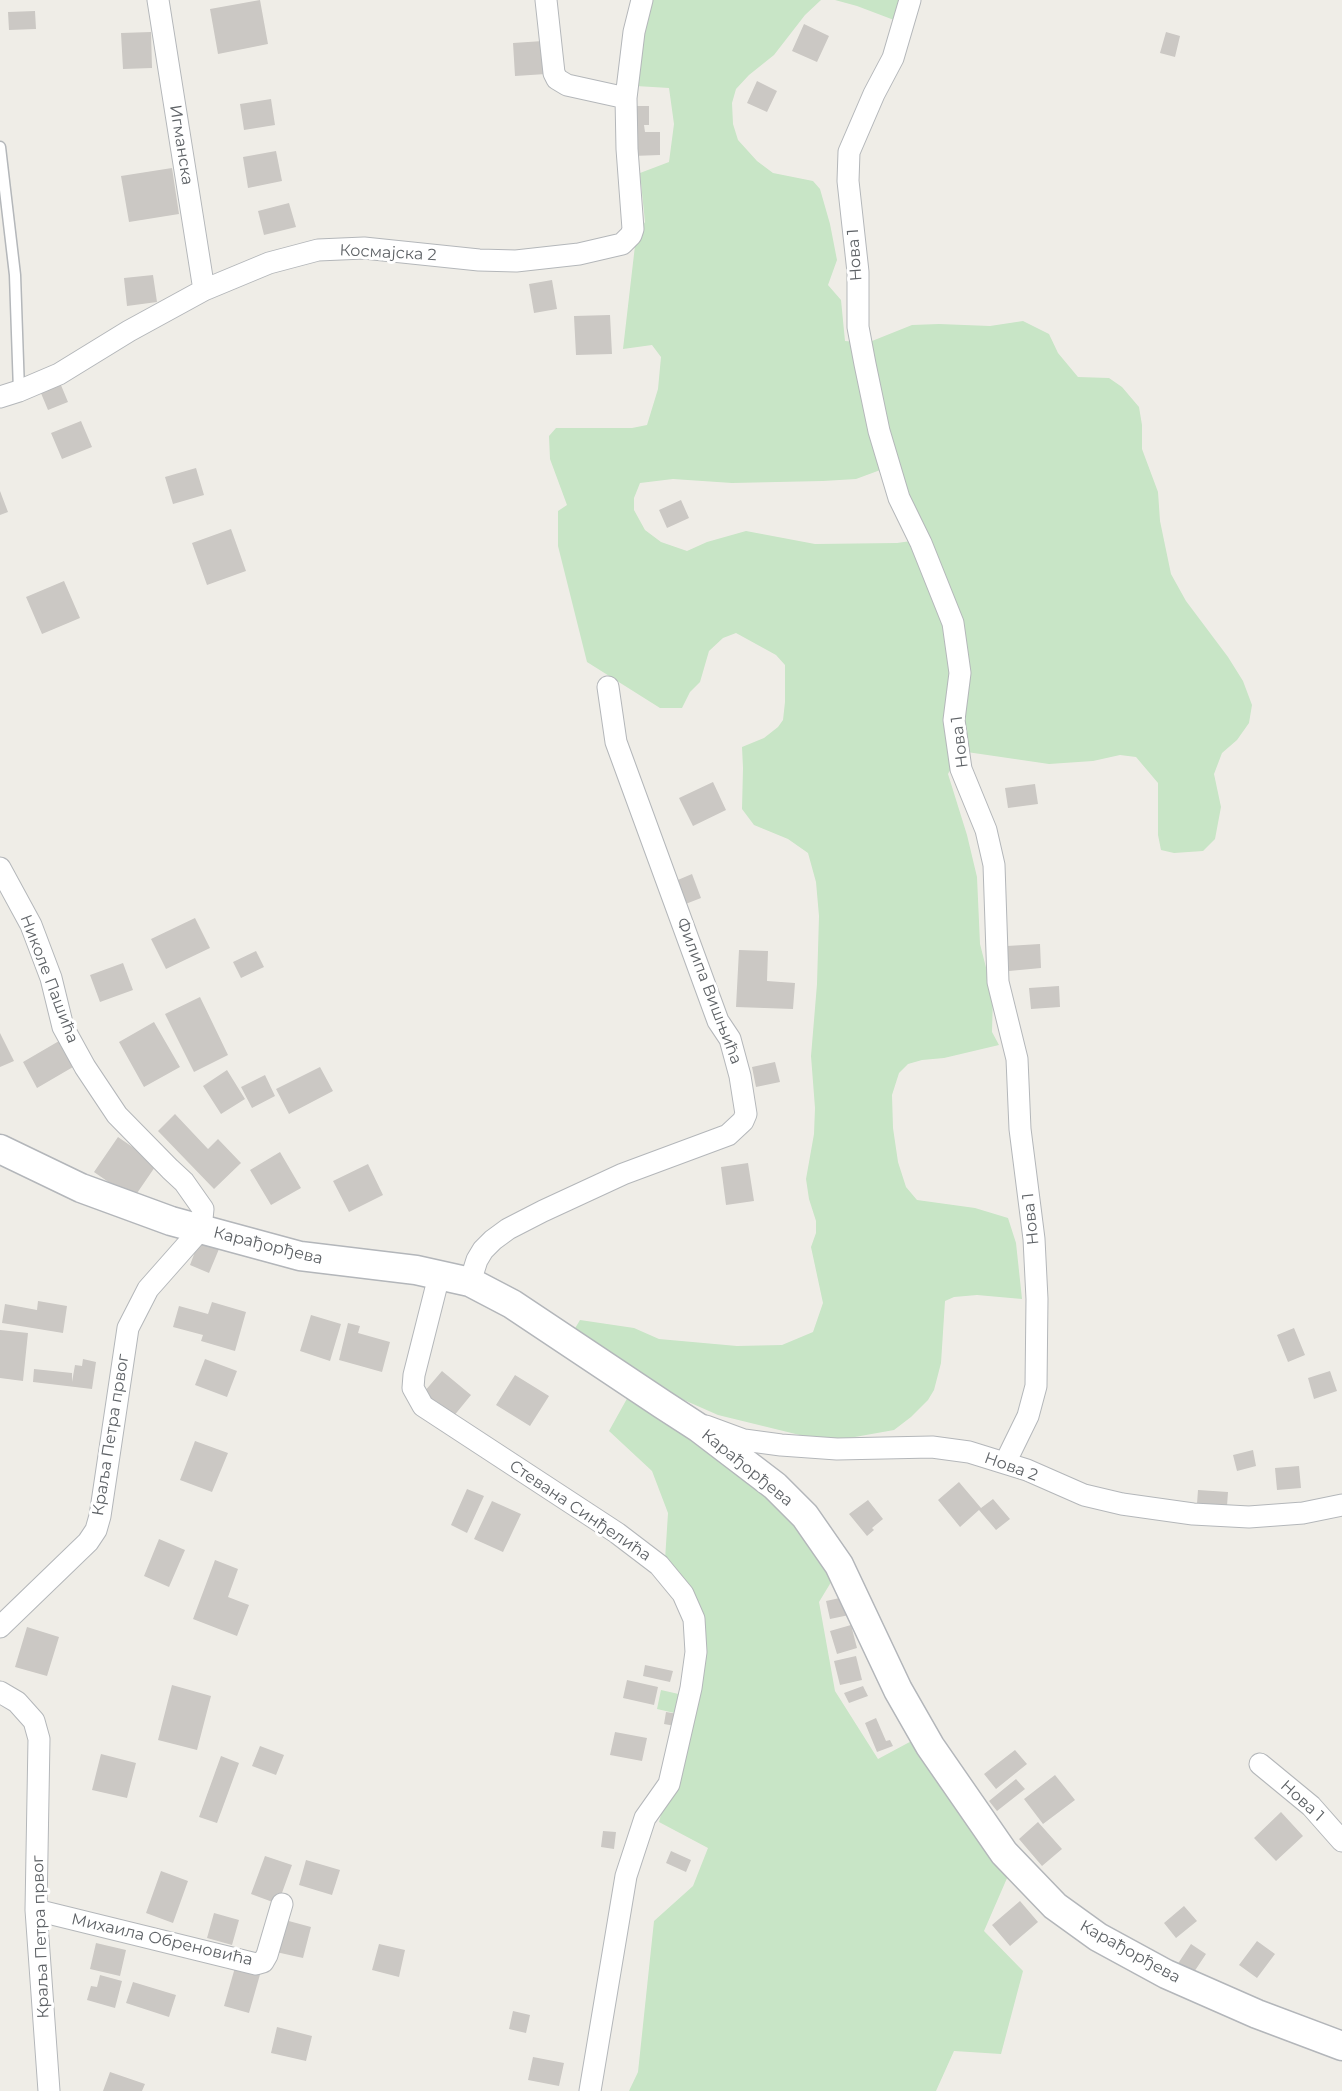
<!DOCTYPE html>
<meta charset="utf-8">
<style>
body{margin:0}
canvas{display:block;background:#efede7}
</style>
<canvas width="1342" height="2091"></canvas>
<script>
const ctx = document.querySelector('canvas').getContext('2d');
ctx.lineJoin = 'round';
function fillPath(path, color) { ctx.fillStyle = color; ctx.fill(path, 'evenodd'); }
const toPath = rows => new Path2D(rows.map(r => 'M' + r).join(''));
function strokePath(path, color, width, dash) { ctx.strokeStyle = color; ctx.lineWidth = width; ctx.lineCap = dash ? 'butt' : 'round'; ctx.setLineDash(dash || []); ctx.stroke(path); }
function label(font, color, halo, rows, align = 'center') {
  ctx.font = font + ' Montserrat,sans-serif'; ctx.lineWidth = 6; ctx.setLineDash([]); ctx.textBaseline = 'middle'; ctx.strokeStyle = halo; ctx.fillStyle = color; for (const [text, x, y, turn = 0] of rows) {
    ctx.save(); ctx.translate(x, y); ctx.rotate((+turn || 0) * Math.PI / 180); ctx.textAlign = isNaN(turn) ? turn : align; if (halo) ctx.strokeText(text, 0, 0); ctx.fillText(text, 0, 0); ctx.restore();
  }
}
fillPath(toPath([
 [653,0,821,0,805,15,774,55,749,75,736,89,732,103,733,124,738,140,757,161,773,173,813,181,820,189,830,224,837,260,828,285,841,300,845,341,867,343,912,325,939,324,990,326,1023,321,1049,334,1058,353,1078,377,1109,378,1122,387,1139,407,1142,425,1142,449,1158,492,1160,521,1171,574,1186,601,1228,657,1243,681,1252,705,1249,723,1237,740,1222,753,1214,774,1221,807,1215,839,1203,851,1174,853,1161,850,1158,835,1158,783,1136,757,1120,755,1093,761,1049,764,960,751,948,774,967,835,977,877,980,944,993,995,992,1032,999,1045,944,1058,922,1060,908,1064,899,1073,892,1095,893,1128,898,1162,906,1187,917,1200,975,1208,1008,1218,1016,1243,1022,1299,977,1295,954,1297,945,1301,941,1363,934,1390,928,1400,911,1417,894,1430,838,1440,812,1438,718,1415,668,1393,574,1330,580,1320,634,1328,659,1339,737,1346,782,1345,813,1332,823,1303,811,1247,816,1233,816,1221,809,1199,806,1179,814,1134,815,1108,811,1056,817,984,819,916,816,882,808,853,788,839,754,825,742,809,743,768,742,747,764,738,778,727,783,720,785,702,785,665,776,655,736,633,723,638,709,651,700,682,690,692,682,708,660,708,587,662,558,546,558,511,567,505,550,459,549,436,556,428,632,428,647,425,658,389,661,357,652,345,623,349,636,237,645,222,640,173,669,162,674,124,669,88,636,86,643,20],
 [883,469,911,541,897,543,815,544,746,531,707,542,687,551,661,542,645,530,634,510,634,498,640,483,673,479,732,483,823,481,856,479],
 [835,0,899,0,894,20,857,6],
 [634,1386,763,1478,836,1574,819,1602,835,1691,878,1759,919,1737,1011,1869,984,1931,1023,1971,1001,2054,954,2051,936,2091,629,2091,638,2072,654,1921,693,1886,708,1848,659,1822,704,1650,665,1560,668,1513,652,1471,609,1431],
 [661,1690,683,1695,679,1714,657,1709]
]), '#c8e5c6');
fillPath(toPath([
 [260,0,268,44,218,54,210,9],
 [35,11,36,29,9,30,8,12],
 [804,24,829,36,817,62,792,51],
 [151,32,152,68,123,69,121,33],
 [1166,32,1180,36,1175,57,1160,53],
 [543,41,546,74,515,76,513,43],
 [757,81,777,91,767,112,747,103],
 [271,99,275,125,244,130,240,104],
 [632,106,649,106,649,125,644,125,645,132,660,132,660,155,632,156],
 [276,151,282,181,248,188,243,157],
 [172,168,179,214,129,222,121,176],
 [289,203,296,227,264,235,258,211],
 [153,275,157,302,127,306,124,278],
 [552,280,557,309,534,313,529,284],
 [610,315,612,354,576,355,574,316],
 [58,378,68,402,48,410,38,386],
 [81,421,92,447,62,459,51,433],
 [196,468,204,495,173,504,165,477],
 [0,491,8,512,0,515],
 [681,500,689,518,667,528,659,510],
 [231,529,246,571,207,585,192,543],
 [64,581,80,618,42,634,26,597],
 [713,782,726,810,693,826,679,798],
 [1035,784,1038,804,1008,808,1005,788],
 [692,874,701,898,683,905,673,882],
 [195,918,210,948,166,969,151,939],
 [1040,944,1041,968,1009,971,1007,946],
 [739,950,768,951,767,981,795,983,793,1009,736,1007],
 [256,951,264,967,241,978,233,962],
 [123,963,133,990,100,1002,90,975],
 [1059,986,1060,1007,1031,1009,1029,988],
 [200,997,228,1055,194,1072,165,1014],
 [154,1022,180,1067,144,1087,119,1042],
 [0,1033,14,1061,0,1067],
 [59,1041,73,1067,37,1088,23,1062],
 [775,1062,780,1082,756,1087,752,1067],
 [320,1067,333,1091,289,1114,276,1089],
 [227,1070,245,1099,221,1114,203,1086],
 [265,1075,275,1096,252,1108,241,1087],
 [175,1114,208,1149,218,1139,241,1163,214,1189,158,1131],
 [118,1137,157,1164,133,1199,94,1172],
 [280,1152,301,1188,271,1205,250,1170],
 [748,1163,754,1201,726,1205,721,1167],
 [368,1164,383,1195,349,1212,333,1181],
 [199,1241,219,1249,209,1273,190,1265],
 [38,1301,67,1306,63,1333,2,1323,5,1304,37,1310],
 [212,1302,246,1312,235,1351,201,1341,203,1335,173,1327,179,1306,208,1314],
 [311,1315,341,1324,330,1361,300,1351],
 [348,1323,360,1326,358,1333,390,1342,382,1372,339,1360],
 [1294,1328,1305,1355,1288,1362,1277,1335],
 [0,1330,28,1333,23,1381,0,1378],
 [83,1359,96,1362,92,1389,33,1382,34,1369,72,1373,72,1382,75,1365,82,1366],
 [205,1359,237,1371,227,1397,195,1385],
 [442,1371,471,1395,453,1417,424,1392],
 [1330,1371,1337,1391,1314,1399,1308,1378],
 [515,1375,549,1396,530,1426,496,1405],
 [195,1441,228,1453,212,1492,180,1480],
 [1253,1450,1256,1466,1237,1471,1233,1455],
 [1299,1466,1301,1488,1277,1490,1275,1468],
 [959,1482,981,1508,993,1499,1010,1519,996,1530,979,1510,960,1527,938,1500],
 [467,1489,484,1496,467,1533,451,1525],
 [1198,1490,1228,1492,1227,1506,1197,1504],
 [868,1500,883,1519,872,1528,874,1530,867,1536,849,1514],
 [492,1501,521,1514,503,1552,474,1539],
 [159,1539,185,1550,169,1587,144,1576],
 [215,1560,238,1569,228,1597,249,1605,237,1636,193,1619],
 [849,1596,854,1614,830,1619,826,1601],
 [851,1625,857,1648,837,1654,830,1631],
 [27,1627,59,1637,47,1676,15,1667],
 [856,1656,862,1680,840,1685,834,1661],
 [645,1665,673,1671,670,1682,643,1676],
 [627,1680,658,1687,654,1705,623,1698],
 [172,1685,211,1696,197,1750,158,1740],
 [863,1686,868,1696,849,1703,844,1693],
 [666,1712,678,1714,675,1726,664,1724],
 [876,1718,886,1741,890,1740,893,1746,877,1752,865,1723],
 [615,1732,647,1738,642,1761,610,1755],
 [260,1746,284,1755,276,1775,252,1766],
 [1015,1750,1027,1764,996,1789,984,1774],
 [101,1754,136,1763,127,1798,92,1790],
 [221,1756,239,1763,217,1823,199,1817],
 [1055,1775,1075,1800,1043,1824,1024,1799],
 [1016,1779,1025,1789,997,1811,989,1801],
 [1281,1812,1303,1836,1276,1861,1254,1838],
 [1038,1822,1062,1849,1042,1866,1019,1839],
 [603,1831,616,1832,614,1849,601,1847],
 [671,1851,691,1860,686,1872,666,1863],
 [265,1856,292,1865,278,1904,251,1894],
 [306,1860,340,1870,332,1895,299,1885],
 [161,1871,188,1881,173,1923,146,1913],
 [1020,1901,1038,1922,1010,1946,992,1925],
 [1184,1906,1197,1921,1176,1938,1164,1923],
 [214,1913,239,1920,232,1945,207,1938],
 [285,1920,311,1927,303,1958,276,1952],
 [1257,1941,1275,1954,1257,1978,1239,1965],
 [96,1943,126,1950,120,1976,90,1969],
 [379,1944,405,1950,399,1977,372,1970],
 [1191,1944,1206,1954,1192,1975,1177,1965],
 [236,1964,261,1971,249,2013,224,2006],
 [100,1975,122,1981,115,2008,87,2000,91,1986,97,1987],
 [133,1982,176,1995,169,2017,126,2003],
 [513,2011,530,2015,526,2033,509,2029],
 [277,2027,312,2036,306,2061,271,2053],
 [533,2057,564,2063,559,2086,528,2080],
 [110,2072,145,2084,142,2091,103,2091]
]), '#cbc8c4');
const lane = toPath([
 [0,147,15,275,19,391]
]);
const street = toPath([
 [158,0,204,290],
 [546,0,554,73,557,79,567,85,626,98],
 [910,0,893,58,874,94,849,152,848,181,858,272,858,327,865,364,879,431,899,498,921,543,953,623,960,673,954,720,961,769,986,830,994,865,998,982,1017,1059,1020,1129,1034,1239,1037,1299,1036,1386,1028,1416,1005,1463],
 [0,397,19,391,59,374,129,331,204,290,269,263,318,250,364,248,479,260,516,261,579,254,622,244,631,235,633,229,627,149,626,98,634,32,642,0],
 [0,868,31,925,51,978,63,1027,85,1067,117,1115,170,1169,184,1182,203,1209,201,1229,148,1289,128,1328,100,1516,96,1530,88,1542,0,1627],
 [439,1276,414,1375,413,1388,423,1406,617,1533,659,1565,683,1594,694,1619,696,1652,691,1688,669,1784,645,1818,626,1876,590,2091],
 [470,1282,477,1260,483,1250,493,1240,508,1229,543,1211,623,1174,728,1135,743,1121,746,1114,740,1076,730,1039,718,1021,616,742,608,687],
 [706,1426,744,1440,781,1445,837,1449,932,1447,969,1452,1027,1470,1084,1495,1122,1504,1193,1514,1249,1517,1303,1513,1342,1505],
 [0,1692,17,1702,34,1721,39,1739,36,1910,49,2091],
 [1260,1764,1311,1806,1342,1841],
 [36,1910,256,1964,263,1962,267,1955,282,1904]
]);
const secondary = toPath([
 [0,1149,81,1188,171,1221,300,1256,416,1270,470,1282,512,1304,662,1404,699,1428,775,1486,805,1516,839,1565,898,1690,930,1746,1004,1853,1055,1906,1098,1937,1166,1974,1257,2014,1342,2046]
]);
strokePath(lane, '#b4b7ba', 13);
strokePath(street, '#b4b7ba', 23);
strokePath(secondary, '#b3b6ba', 31);
strokePath(lane, '#fff', 10);
strokePath(street, '#fff', 21);
strokePath(secondary, '#fff', 28);
label('16px', '#5e6266', '#fff', [
 ["Игманска",181,145,81],
 ["Космајска 2",388,253,3],
 ["Нова 1",855,255,-94],
 ["Нова 1",960,742,-97],
 ["Николе Пашића",49,979,69],
 ["Филипа Вишњића",709,991,69],
 ["Нова 1",1031,1219,-96],
 ["Карађорђева",268,1246,14],
 ["Краља Петра првог",111,1435,-81],
 ["Нова 2",1011,1467,20],
 ["Карађорђева",747,1468,39],
 ["Стевана Синђелића",580,1511,34],
 ["Нова 1",1302,1801,42],
 ["Краља Петра првог",41,1937,-92],
 ["Михаила Обреновића",162,1940,13],
 ["Карађорђева",1130,1952,29]
]);
</script>
